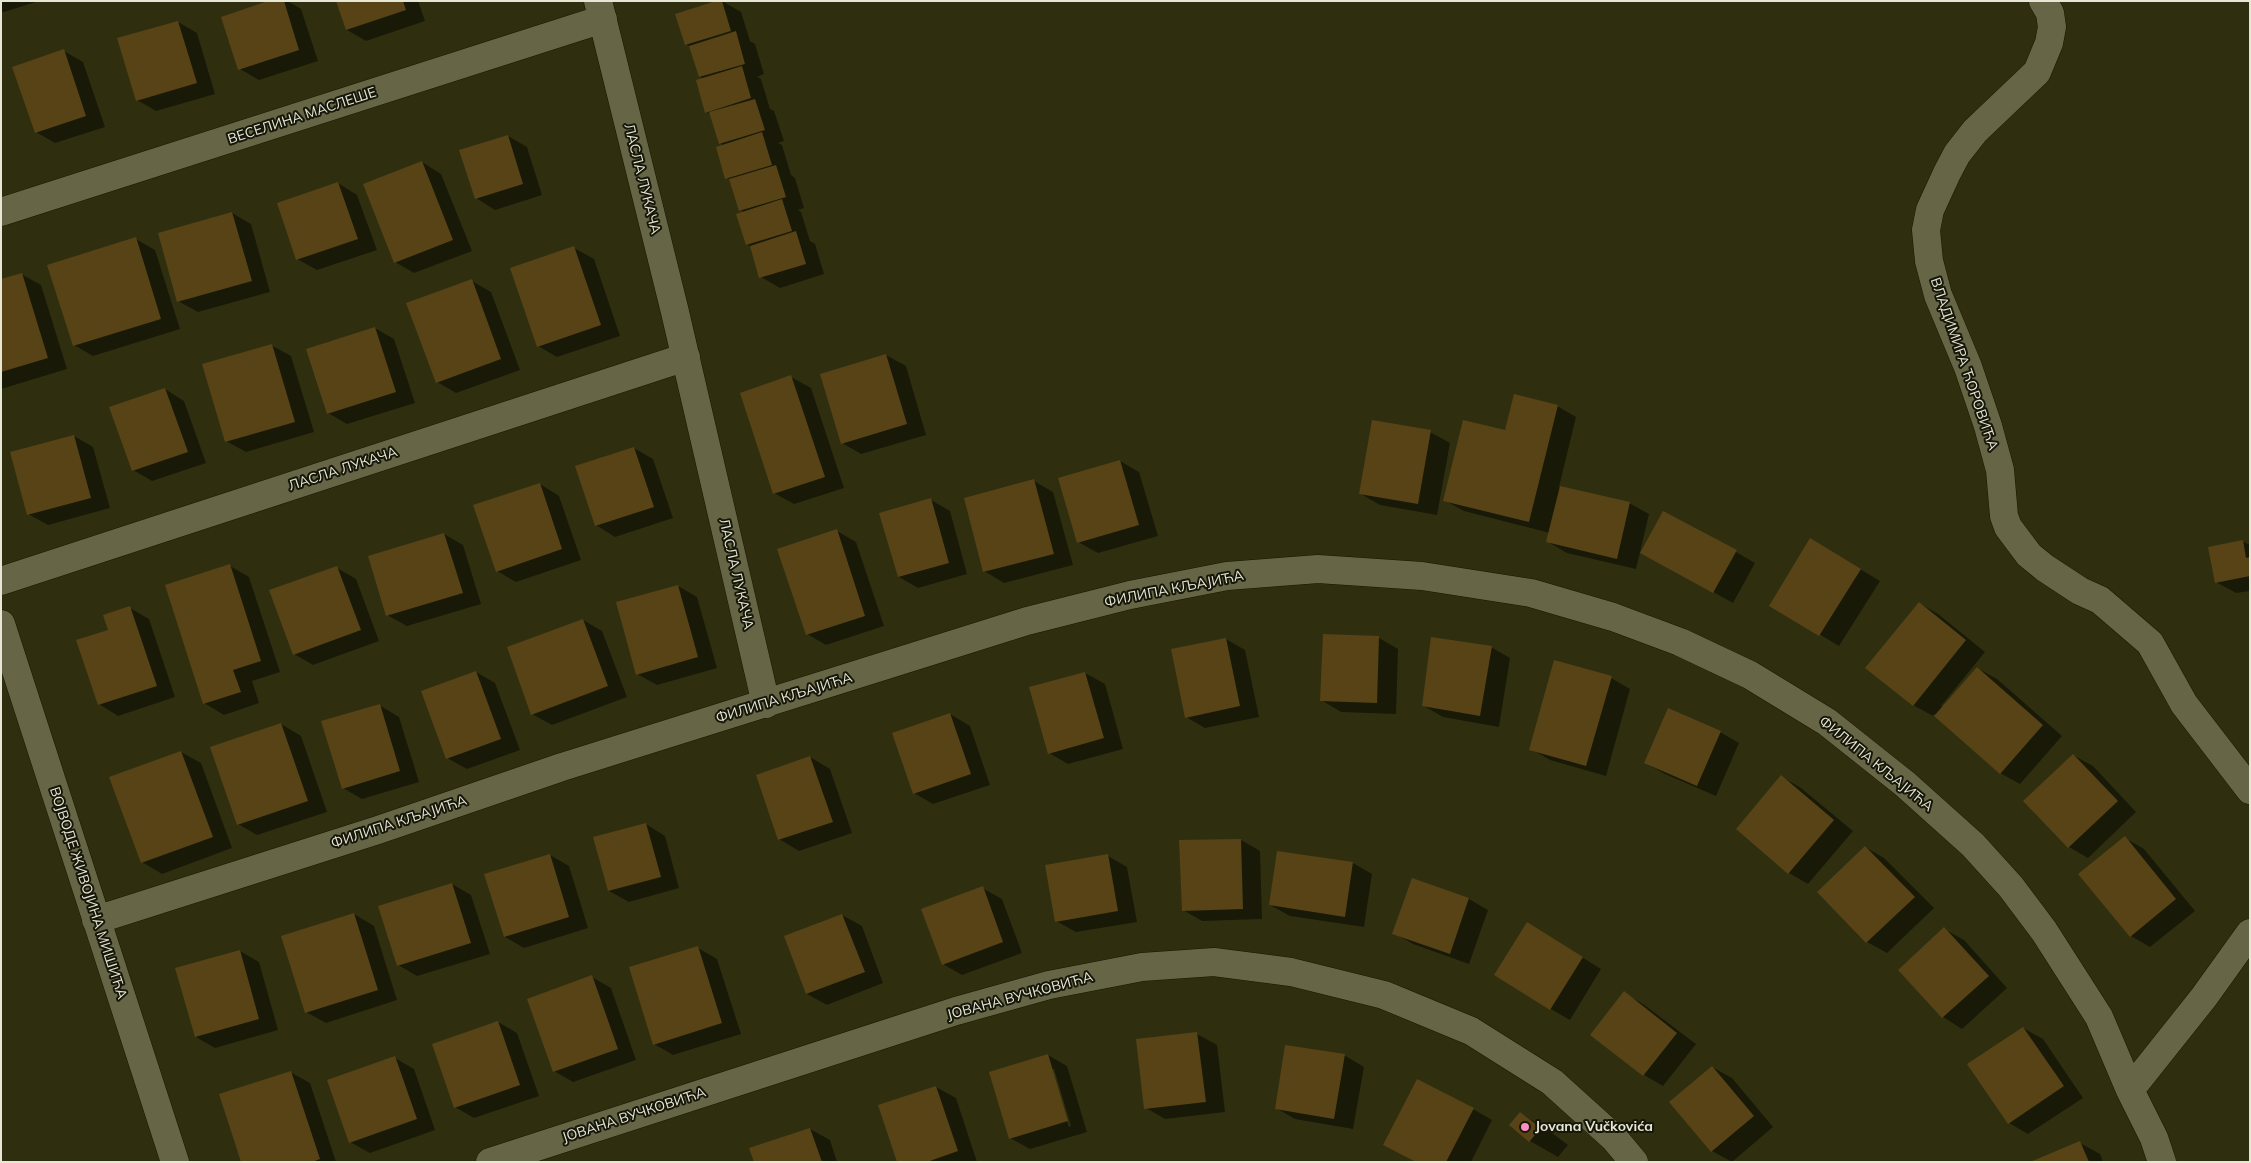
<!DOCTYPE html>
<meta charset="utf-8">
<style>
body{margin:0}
#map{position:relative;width:2251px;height:1163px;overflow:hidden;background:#2f2f10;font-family:Mulish,sans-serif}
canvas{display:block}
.frame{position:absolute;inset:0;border:2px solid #e6e7d5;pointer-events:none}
</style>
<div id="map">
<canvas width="2251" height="1163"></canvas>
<div class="frame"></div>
</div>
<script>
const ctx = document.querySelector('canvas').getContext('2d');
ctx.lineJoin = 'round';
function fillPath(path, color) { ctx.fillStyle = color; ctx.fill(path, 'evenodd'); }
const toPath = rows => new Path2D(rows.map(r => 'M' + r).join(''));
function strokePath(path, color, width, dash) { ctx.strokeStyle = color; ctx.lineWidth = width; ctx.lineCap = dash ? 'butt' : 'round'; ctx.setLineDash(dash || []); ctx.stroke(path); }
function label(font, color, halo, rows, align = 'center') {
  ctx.font = font + ' Mulish,sans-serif'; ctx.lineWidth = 4; ctx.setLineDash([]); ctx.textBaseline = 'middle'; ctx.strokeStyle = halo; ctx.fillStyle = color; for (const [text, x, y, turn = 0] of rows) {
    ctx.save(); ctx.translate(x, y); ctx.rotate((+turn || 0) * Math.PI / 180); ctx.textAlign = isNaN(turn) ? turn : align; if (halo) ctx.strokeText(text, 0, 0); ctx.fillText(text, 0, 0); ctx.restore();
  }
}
fillPath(toPath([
 [1,1,39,1,4,12,1,11],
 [272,1,288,1,301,9,318,61,259,80,240,69],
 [338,1,418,1,425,21,366,41,347,30],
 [722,1,741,12,750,41,755,44,764,74,757,77,761,79,770,109,774,111,784,141,778,143,782,145,791,175,795,178,804,208,798,210,801,212,810,241,815,244,824,274,780,288,761,277,751,247,747,244,744,212,740,210,731,180,727,178,724,146,720,143,711,114,706,112,704,79,700,77,691,47,686,44],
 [178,22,197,33,215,94,156,111,137,100],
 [64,51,83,62,105,127,55,143,36,132],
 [508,136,527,147,542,195,495,210,476,198],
 [422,162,441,174,472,251,414,273,395,262],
 [338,183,357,195,377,250,317,270,297,259],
 [232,213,251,224,270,292,198,312,178,301],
 [136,239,155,250,180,329,93,356,74,345],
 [574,248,594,259,620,336,557,357,538,346],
 [21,274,41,285,67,369,1,389,1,280],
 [472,281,491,292,520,370,456,393,437,382],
 [375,328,394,339,415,403,347,424,328,413],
 [271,345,291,356,314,432,246,452,226,441],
 [886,355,906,366,926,435,861,454,842,443],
 [791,377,811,388,844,488,794,504,774,493],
 [165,389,184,401,206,463,152,481,133,470],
 [1557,406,1576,417,1559,487,1629,503,1649,514,1636,569,1567,553,1548,542,1550,533,1464,511,1444,500,1506,432],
 [1430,432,1450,443,1437,515,1380,505,1361,494],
 [74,436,93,447,110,508,48,525,28,514],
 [634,448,653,459,673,518,615,537,596,525],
 [1120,461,1139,472,1158,536,1098,553,1078,542],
 [1034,481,1053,492,1073,565,1004,583,984,571],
 [540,484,559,496,581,560,516,582,497,571],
 [931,500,950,511,967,574,918,588,899,577],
 [837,531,856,542,884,626,826,645,807,634],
 [444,534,463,545,481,604,407,626,387,615],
 [2242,541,2250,545,2250,591,2236,593,2216,582],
 [1830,551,1880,581,1839,646,1770,605],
 [1736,552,1755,563,1733,603,1661,563],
 [230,566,249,577,280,672,252,681,259,703,224,715,204,703],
 [337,568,356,579,379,641,313,665,294,654],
 [678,586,697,597,717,668,657,685,637,674],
 [1919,603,1938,614,1985,652,1941,706,1943,707,1977,668,1997,679,2062,736,2020,784,2000,773,1934,714,1933,716,1913,705],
 [130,608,149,619,175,697,118,716,99,704],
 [583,620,602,631,627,697,552,725,532,714],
 [1379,638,1398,649,1396,714,1341,712,1321,700],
 [1226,639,1245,650,1259,717,1205,728,1186,717],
 [1491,647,1510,658,1499,727,1443,717,1424,706],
 [476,672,495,683,520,750,467,769,447,758],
 [1085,673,1105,684,1123,749,1068,764,1049,753],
 [1611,678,1630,689,1606,776,1550,760,1531,749],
 [379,705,399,717,419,782,362,799,343,788],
 [950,714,970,726,990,785,933,804,914,793],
 [281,724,301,736,327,812,257,835,238,824],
 [1720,732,1739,743,1716,796,1665,774,1646,763],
 [181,752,201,763,232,848,162,874,142,862],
 [2073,755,2093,766,2136,812,2088,858,2069,847],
 [810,757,830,769,852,833,799,851,779,839],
 [1782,777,1801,788,1853,831,1808,884,1789,873,1738,829],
 [646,824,665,836,679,888,629,902,609,891],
 [2125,838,2144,849,2195,911,2150,947,2131,936],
 [1241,840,1260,851,1262,919,1202,921,1183,910],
 [1865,847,1884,858,1934,908,1887,953,1867,942,1818,892],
 [1278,852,1353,863,1372,874,1364,927,1290,916,1270,905],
 [550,855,569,866,588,928,524,948,505,937],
 [1108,856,1127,867,1137,922,1076,932,1056,921],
 [1413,880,1469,899,1488,910,1469,964,1413,944,1394,933],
 [452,884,471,895,490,954,417,976,398,965],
 [982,888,1002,899,1022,953,962,975,943,964],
 [354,914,374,926,397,1000,326,1023,306,1012],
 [842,915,862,926,883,983,827,1005,807,994,785,937],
 [1944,929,1964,940,2007,988,1962,1029,1943,1017,1900,970],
 [1546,935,1601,969,1570,1020,1551,1009],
 [698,948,717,959,741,1034,673,1055,654,1044],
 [240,951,259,962,278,1030,215,1048,196,1037],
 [592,977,611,988,636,1060,573,1082,554,1071],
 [1624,993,1643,1004,1696,1044,1663,1086,1644,1075],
 [498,1022,517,1033,539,1096,474,1118,455,1107],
 [2023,1028,2043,1039,2083,1098,2028,1134,2009,1123],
 [1197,1034,1217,1045,1225,1112,1165,1119,1146,1108],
 [1048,1055,1067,1066,1087,1132,1030,1149,1010,1138],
 [1051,1069,1054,1069,1071,1126,1069,1127],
 [1344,1055,1364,1067,1353,1129,1295,1119,1276,1108],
 [395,1058,414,1069,435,1130,370,1153,350,1142],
 [1712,1067,1732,1078,1773,1127,1732,1162,1712,1151],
 [290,1072,310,1083,336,1162,243,1162],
 [936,1087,956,1098,977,1162,898,1162],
 [1473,1109,1492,1120,1471,1162,1416,1162],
 [1520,1113,1548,1130,1568,1145,1558,1157,1530,1141],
 [810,1129,830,1140,837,1162,755,1162],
 [2080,1143,2100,1154,2103,1162,2033,1162]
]), '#0007');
fillPath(toPath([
 [268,1,284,1,299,50,238,70,221,17],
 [336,1,403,1,406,10,346,30],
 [716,1,722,1,731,31,685,45,675,14],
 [178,21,197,83,136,101,117,38],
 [736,31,745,64,699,77,689,46],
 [64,49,86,116,35,133,12,67],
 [742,66,751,98,705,113,696,80],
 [755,99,765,130,719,144,709,112],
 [762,132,772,165,725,179,716,147],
 [508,135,523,184,475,199,459,150],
 [422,161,453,240,394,263,363,184],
 [776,165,786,197,739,211,729,179],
 [338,182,358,239,296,260,277,203],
 [782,199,792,231,746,245,736,214],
 [232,212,252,281,177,302,158,233],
 [796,231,806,264,759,278,750,246],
 [136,237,161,319,73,346,47,265],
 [574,246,601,325,537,347,510,268],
 [22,273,48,358,1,372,1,279],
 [472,279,501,359,436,383,406,303],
 [375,327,396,392,327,414,306,349],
 [272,344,295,422,225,442,202,364],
 [886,354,907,424,841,444,820,374],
 [791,375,825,477,773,494,740,393],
 [165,388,188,452,132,471,109,407],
 [1514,394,1558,405,1529,522,1443,501,1463,420,1505,430],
 [1372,420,1431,430,1418,504,1359,494],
 [74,435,91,498,27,515,10,452],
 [634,447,654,507,595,526,575,466],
 [1120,460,1139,525,1077,543,1058,478],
 [1034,479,1054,554,983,572,964,498],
 [540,483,562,549,496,572,473,505],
 [1560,486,1630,502,1617,559,1546,542],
 [931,498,949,563,898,577,879,513],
 [1663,511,1737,550,1713,593,1640,553],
 [837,529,865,616,806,635,777,549],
 [444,533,463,593,386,616,368,556],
 [1810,538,1861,569,1819,636,1769,606],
 [2243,540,2246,558,2250,557,2250,576,2215,583,2208,547],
 [230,564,261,661,233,670,241,692,203,704,165,585],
 [337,566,361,630,293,655,269,590],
 [678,585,698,657,636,675,616,602],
 [1919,602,1966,640,1913,706,1865,668],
 [130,606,157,686,98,705,76,640,108,630,103,615],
 [583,619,608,686,531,715,507,647],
 [1323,634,1379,636,1377,703,1320,701],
 [1431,637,1492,646,1480,716,1422,706],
 [1226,638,1240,706,1185,718,1171,649],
 [1554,660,1612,676,1586,766,1529,750],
 [1977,667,2043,725,2000,774,1934,716],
 [476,671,501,739,446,759,421,691],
 [1085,672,1104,738,1048,754,1029,687],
 [380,704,400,771,342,789,321,721],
 [1668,708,1721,731,1697,786,1644,763],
 [950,713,971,774,913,794,892,733],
 [281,723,308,801,237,825,210,747],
 [181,751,213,837,141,863,109,777],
 [2073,754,2118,801,2068,848,2023,801],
 [810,756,833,822,778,840,756,775],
 [1781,775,1834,820,1788,874,1736,829],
 [646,823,661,877,608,891,593,837],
 [2125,836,2176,899,2130,937,2078,874],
 [1241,839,1243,909,1182,911,1179,840],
 [1865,846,1915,897,1866,943,1817,892],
 [1277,851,1353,862,1345,917,1269,905],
 [550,854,569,917,504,937,484,874],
 [1108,854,1118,911,1055,922,1045,865],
 [1412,878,1469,898,1450,954,1392,934],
 [452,883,471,943,397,966,378,906],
 [983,886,1003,942,942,965,921,909],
 [354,913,378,990,305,1013,281,936],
 [842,914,865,972,806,994,784,936],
 [1527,922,1583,957,1550,1010,1494,975],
 [1944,927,1989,976,1942,1018,1898,970],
 [698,946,722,1023,653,1045,629,967],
 [240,950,259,1019,195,1037,175,968],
 [592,975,618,1049,553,1072,527,999],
 [1624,991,1677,1033,1643,1076,1590,1035],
 [498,1021,520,1085,454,1108,432,1044],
 [2023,1027,2064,1086,2008,1124,1967,1064],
 [1197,1032,1206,1102,1144,1109,1136,1039],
 [1285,1045,1345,1054,1334,1119,1275,1109],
 [1048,1054,1068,1121,1009,1139,989,1072],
 [395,1056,417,1119,349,1143,327,1080],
 [1712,1066,1754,1116,1711,1152,1669,1102],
 [291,1071,320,1159,312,1162,241,1162,219,1094],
 [1417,1079,1474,1108,1446,1162,1416,1162,1383,1145],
 [936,1086,958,1151,927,1162,897,1162,878,1105],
 [1520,1112,1541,1128,1529,1142,1509,1125],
 [810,1128,822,1162,754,1162,749,1148],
 [2080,1141,2089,1162,2030,1162]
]), '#574316');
const minor = toPath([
 [598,1,675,312,766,704],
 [2043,1,2050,13,2052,27,2049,43,2037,72,1975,131,1957,154,1947,173,1930,210,1926,230,1929,261,1938,295,1968,367,1988,426,2000,470,2004,516,2008,527,2029,555,2045,568,2080,591,2100,600,2150,643,2184,704,2250,790],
 [1,212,603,19],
 [1,581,686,357],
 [1,624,175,1162],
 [96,920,378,830,562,767,1027,621,1130,595,1227,576,1318,569,1422,576,1531,593,1613,617,1680,642,1750,675,1827,722,1905,784,1973,845,2011,887,2044,931,2099,1017,2130,1090,2154,1138,2162,1162],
 [2130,1090,2204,997,2250,933],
 [490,1162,956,1011,1049,985,1142,967,1214,962,1291,972,1384,995,1471,1031,1552,1082,1614,1138,1634,1162]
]);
strokePath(minor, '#181700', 29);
strokePath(minor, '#666646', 28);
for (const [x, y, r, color] of [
 [1525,1127,5,"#fc8fc2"]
]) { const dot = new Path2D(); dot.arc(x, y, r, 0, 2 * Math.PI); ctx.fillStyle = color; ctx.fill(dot); strokePath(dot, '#161609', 2); }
label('14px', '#e6e7d5', '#161609', [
 ["ВЕСЕЛИНА МАСЛЕШЕ",302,116,-18],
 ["ЛАСЛА ЛУКАЧА",642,179,76],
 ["ВЛАДИМИРА ЋОРОВИЋА",1964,364,71],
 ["ЛАСЛА ЛУКАЧА",343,469,-18],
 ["ЛАСЛА ЛУКАЧА",736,574,77],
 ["ФИЛИПА КЉАЈИЋА",1174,589,-11],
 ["ФИЛИПА КЉАЈИЋА",784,698,-17],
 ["ФИЛИПА КЉАЈИЋА",1876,764,39],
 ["ФИЛИПА КЉАЈИЋА",399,822,-18],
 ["ВОЈВОДЕ ЖИВОЈИНА МИШИЋА",88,893,72],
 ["ЈОВАНА ВУЧКОВИЋА",1020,996,-15],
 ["ЈОВАНА ВУЧКОВИЋА",634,1115,-18]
]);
label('bold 14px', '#e6e7d5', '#161609', [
 ["Jovana Vučkovića",1535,1127]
], 'left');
</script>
